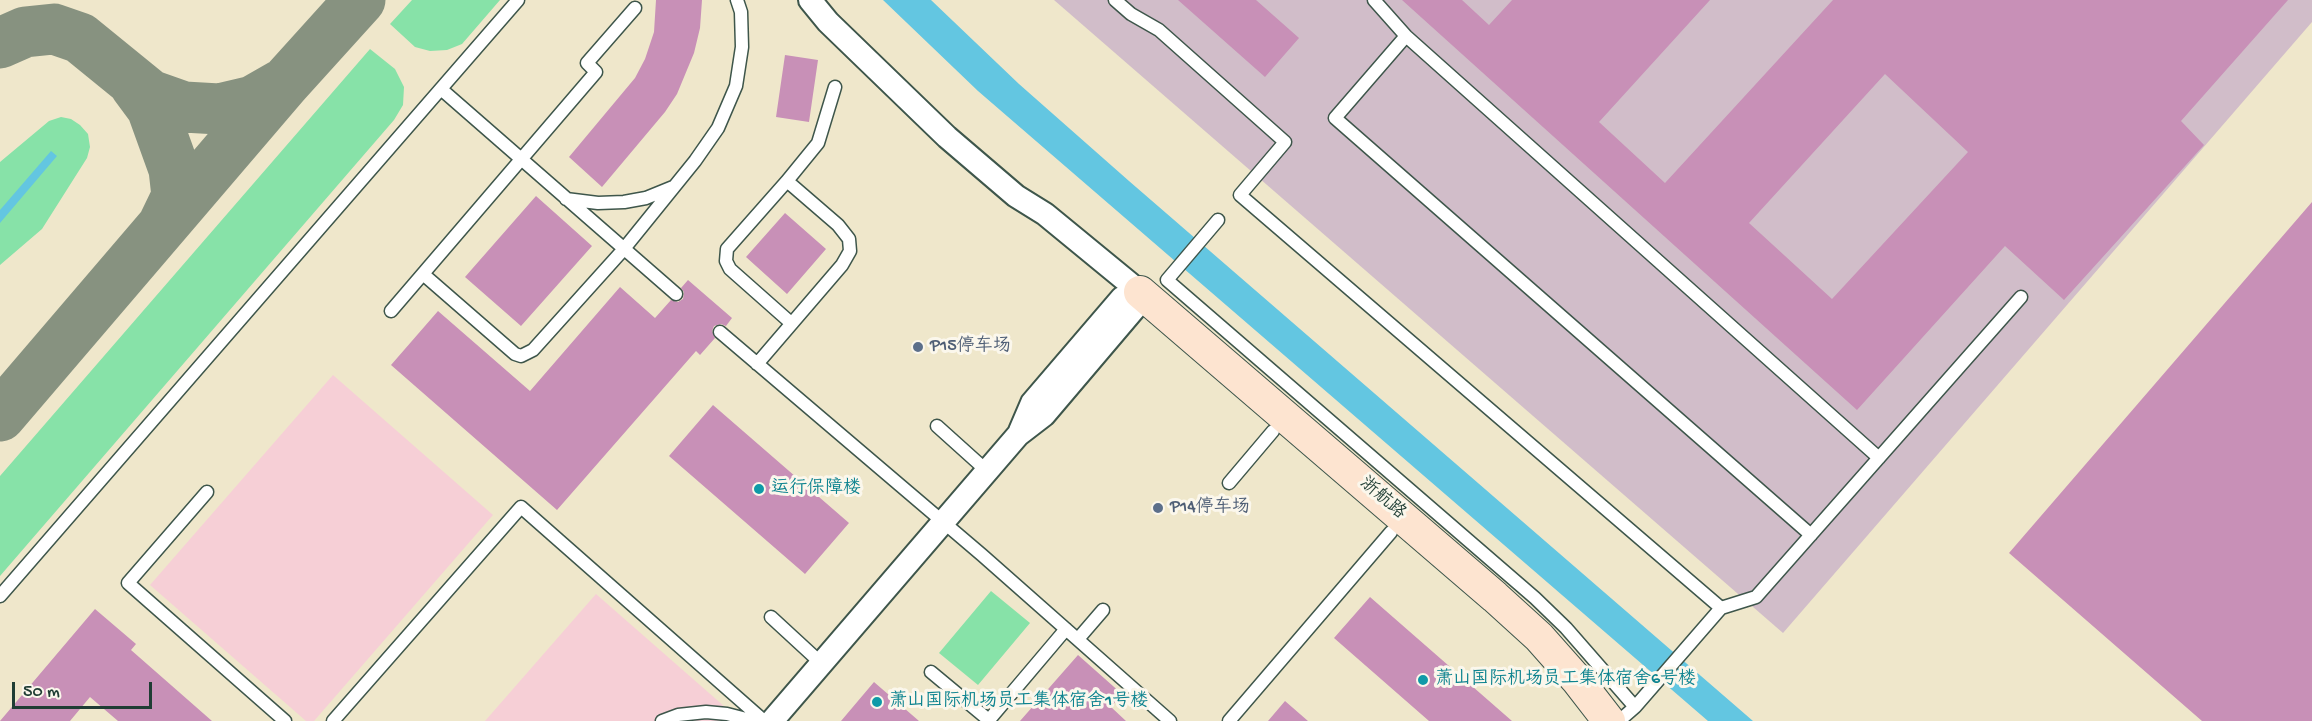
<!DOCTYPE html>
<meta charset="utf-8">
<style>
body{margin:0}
#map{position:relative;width:2312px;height:721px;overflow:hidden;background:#efe7cb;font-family:"Gochi Hand",sans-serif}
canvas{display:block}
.scale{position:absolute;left:12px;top:682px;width:140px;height:27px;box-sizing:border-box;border:3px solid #1f3d34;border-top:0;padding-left:8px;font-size:18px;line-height:21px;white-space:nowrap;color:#1f3d34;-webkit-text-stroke:4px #fbf7ec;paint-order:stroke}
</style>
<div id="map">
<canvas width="2312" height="721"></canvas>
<div class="scale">50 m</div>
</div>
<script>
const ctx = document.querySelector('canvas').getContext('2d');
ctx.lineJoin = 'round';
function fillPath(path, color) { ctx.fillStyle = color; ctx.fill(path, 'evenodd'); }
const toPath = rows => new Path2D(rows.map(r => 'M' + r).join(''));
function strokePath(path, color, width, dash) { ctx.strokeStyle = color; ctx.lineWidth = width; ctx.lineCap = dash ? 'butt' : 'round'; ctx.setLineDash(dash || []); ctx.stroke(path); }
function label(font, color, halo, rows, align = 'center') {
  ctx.font = font + ' "Gochi Hand","LXGW WenKai TC",sans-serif'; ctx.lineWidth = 6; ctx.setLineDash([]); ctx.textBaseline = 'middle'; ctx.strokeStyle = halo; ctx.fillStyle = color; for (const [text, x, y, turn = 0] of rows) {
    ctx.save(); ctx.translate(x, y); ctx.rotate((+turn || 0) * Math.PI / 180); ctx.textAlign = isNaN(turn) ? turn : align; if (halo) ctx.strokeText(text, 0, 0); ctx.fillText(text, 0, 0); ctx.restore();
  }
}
fillPath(toPath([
 [333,375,493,515,314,721,306,721,150,585],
 [596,594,741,721,485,721]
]), '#f6cfd6');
fillPath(toPath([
 [1054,0,2312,0,2312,22,1783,633]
]), '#d1bdc9');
fillPath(toPath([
 [412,0,500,0,462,44,447,50,430,51,415,47,390,24],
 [370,49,395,69,404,87,403,105,394,120,0,576,0,476],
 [61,117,71,119,80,125,88,134,90,147,87,158,42,229,0,265,0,162,49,121],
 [991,591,1030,623,978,685,939,653]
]), '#87e2a8');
fillPath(toPath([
 [883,0,931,0,1019,84,1129,181,1753,721,1708,721,978,91],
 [51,151,57,156,0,223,0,210]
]), '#63c6e1');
strokePath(toPath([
 [0,43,25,32,54,29,80,38,150,95,184,107,219,109,253,101,281,85],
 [135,85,152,108,174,169,177,196,163,225],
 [0,416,284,84,360,0]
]), '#879280', 51);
fillPath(toPath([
 [656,0,702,0,700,28,694,53,677,94,665,112,602,187,569,157,635,78,645,59,654,32],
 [1178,0,1256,0,1299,38,1265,77],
 [1402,0,1462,0,1489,25,1512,0,1710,0,1599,122,1665,183,1833,0,2288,0,2181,121,2204,145,2064,300,2005,246,1857,410],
 [1885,74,1968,152,1832,299,1749,223],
 [785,55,818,60,809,122,776,117],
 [536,196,592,246,521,326,465,277],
 [2312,202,2312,721,2202,721,2009,553],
 [785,213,826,249,787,294,746,257],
 [688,280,732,318,726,326,721,324,714,326,712,331,715,338,700,355,696,351,557,510,391,365,438,311,530,391,620,287,655,318,671,300,678,302,683,299,684,292,681,288],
 [713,405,849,523,805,574,669,456],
 [1370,597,1512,721,1429,721,1334,638],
 [95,609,136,644,131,650,212,721,118,721,90,697,70,721,0,721],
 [1078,655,1122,694,1111,707,1126,721,1020,721],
 [874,682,919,721,841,721],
 [1285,701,1308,721,1268,721]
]), '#c890b7');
const lane = toPath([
 [1115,0,1131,14,1159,30,1285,142,1240,195,1721,608,1635,707,1619,721],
 [1374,0,1406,36,1879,458],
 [1406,36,1335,118,1811,535],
 [441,89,676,294],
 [787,181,818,143,835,87],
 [566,199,598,203,624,202,646,198,673,187],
 [1218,220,1167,280,1535,598,1566,628,1635,707],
 [423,274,515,354,521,356,533,350,623,250,695,161,718,128,736,86,742,47,741,12,737,0],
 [391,311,596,72,587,63,635,8],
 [720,332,982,555,1170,721],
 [757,364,842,265,850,251,849,239,838,225,787,181,727,249,726,261,730,269,791,323],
 [937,426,987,471],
 [1229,483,1273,431],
 [207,492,128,583,285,721],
 [0,596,518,0],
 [1721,608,1756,597,2021,297],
 [771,617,822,664],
 [1078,639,1103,610],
 [931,672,990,721],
 [989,720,1066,629],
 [333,721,521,507,764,721],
 [662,721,678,715,706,712,727,714,754,721],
 [1229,721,1391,532]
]);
const street = toPath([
 [810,0,828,22,947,137,1016,196,1045,214,1140,292],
 [1020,431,1032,403,1122,298,1140,292],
 [772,721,1018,435,1044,415,1134,309,1140,292]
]);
const secondary = toPath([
 [1140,292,1495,597,1539,637,1578,681,1609,721]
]);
strokePath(lane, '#3e564b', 15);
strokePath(street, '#3e564b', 26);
strokePath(secondary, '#3e564b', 34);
strokePath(lane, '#fff', 12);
strokePath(street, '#fff', 22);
strokePath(secondary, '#fde4d0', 32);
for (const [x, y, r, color] of [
 [918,347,6,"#5c6f8a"],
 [759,489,6,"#0f9aa8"],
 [1158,508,6,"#5c6f8a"],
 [1423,680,6,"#0f9aa8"],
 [877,702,6,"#0f9aa8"]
]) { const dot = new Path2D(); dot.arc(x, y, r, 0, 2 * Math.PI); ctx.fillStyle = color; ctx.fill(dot); strokePath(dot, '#fbf7ec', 2); }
label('18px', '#4e5e75', '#fbf7ec', [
 ["P15停车场",930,347],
 ["P14停车场",1170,508]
], 'left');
label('18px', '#0d838f', '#fbf7ec', [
 ["运行保障楼",771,489],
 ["萧山国际机场员工集体宿舍6号楼",1435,680],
 ["萧山国际机场员工集体宿舍1号楼",889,702]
], 'left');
label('18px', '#1f3d34', '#fbf7ec', [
 ["浙航路",1382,499,41]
]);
</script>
